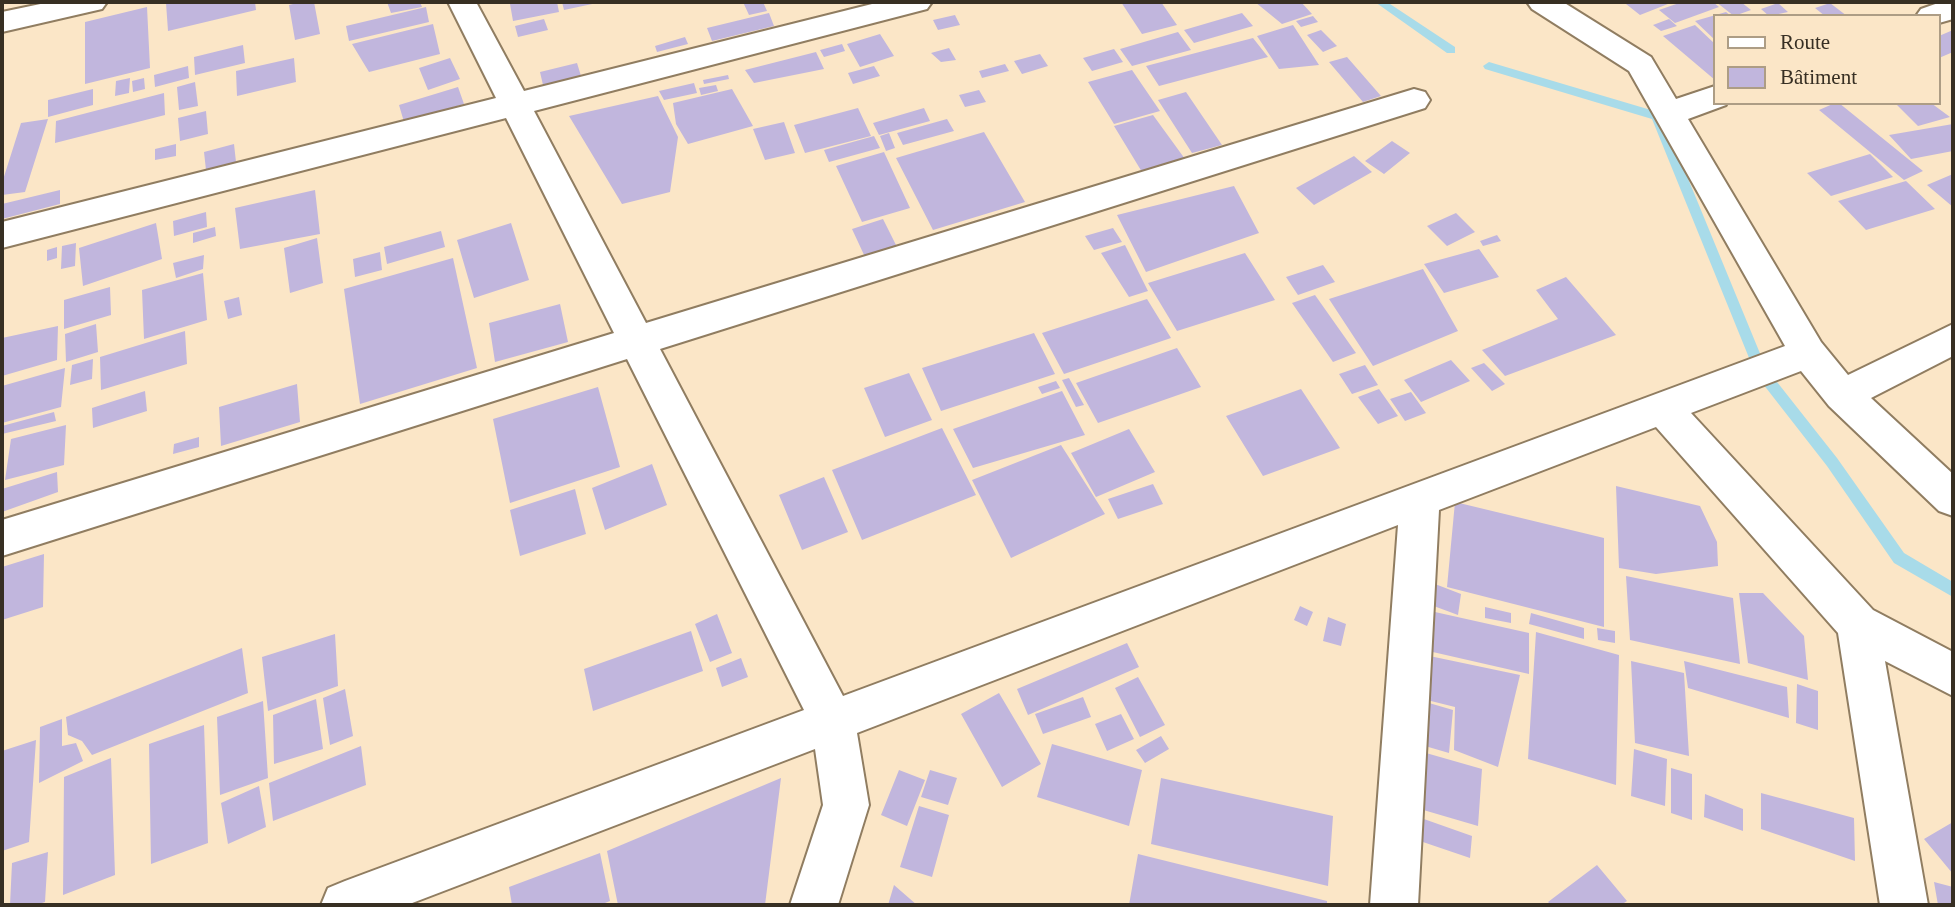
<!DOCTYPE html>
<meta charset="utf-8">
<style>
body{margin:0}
#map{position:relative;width:1955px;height:907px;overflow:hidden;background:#fbe6c7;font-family:"Times New Roman",serif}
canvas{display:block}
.frame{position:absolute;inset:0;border:4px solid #372f23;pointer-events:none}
.legend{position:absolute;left:1713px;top:14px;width:228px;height:91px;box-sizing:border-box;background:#fbe6c7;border:2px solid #ad9d85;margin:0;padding:9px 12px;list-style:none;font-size:21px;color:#372f23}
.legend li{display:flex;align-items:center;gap:14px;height:35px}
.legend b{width:35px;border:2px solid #ad9d85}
</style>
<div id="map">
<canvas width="1955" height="907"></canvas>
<div class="frame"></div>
<ul class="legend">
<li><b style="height:9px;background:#fff"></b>Route</li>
<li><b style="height:19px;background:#c1b6dd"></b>Bâtiment</li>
</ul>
</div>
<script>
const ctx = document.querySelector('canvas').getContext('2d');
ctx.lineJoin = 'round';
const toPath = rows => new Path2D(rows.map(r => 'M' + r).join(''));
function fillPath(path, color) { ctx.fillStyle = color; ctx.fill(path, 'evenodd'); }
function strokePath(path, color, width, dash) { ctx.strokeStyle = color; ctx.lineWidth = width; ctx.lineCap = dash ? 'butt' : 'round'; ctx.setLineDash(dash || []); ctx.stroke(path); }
fillPath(toPath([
 [1375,2,1387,2,1455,47,1455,53,1447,53,1375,2],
 [1489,62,1661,113,1766,368,1837,458,1904,553,1953,582,1953,597,1894,563,1827,466,1756,375,1652,119,1485,69,1483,66,1489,62]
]), '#a8dbe9');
fillPath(toPath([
 [173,2,255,2,256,10,168,31,166,3],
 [301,2,314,2,320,34,295,40,289,5],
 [387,2,420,2,422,7,391,13],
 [519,2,557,2,559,12,513,21,510,4],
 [562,2,597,2,597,3,564,10],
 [743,2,763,2,767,11,749,15],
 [1121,2,1161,2,1177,25,1142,34],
 [1255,2,1301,2,1312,14,1282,24],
 [1632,2,1673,2,1640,15,1626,4],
 [1682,2,1713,2,1719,7,1675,23,1659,10],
 [1716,2,1741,2,1751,10,1734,16],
 [1778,3,1788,12,1769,16,1761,9],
 [1830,3,1847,16,1825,16,1815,8],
 [147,7,150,68,85,84,85,22],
 [426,7,429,22,349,41,346,26],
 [1726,12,1731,16,1715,16,1715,40,1695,21],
 [769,13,774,26,712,41,707,28],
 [1242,13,1253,26,1194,43,1184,30],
 [955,15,960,25,938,30,933,20],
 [1313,16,1318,22,1301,27,1296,21],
 [544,19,548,30,518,37,515,26],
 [1669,19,1677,26,1661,31,1653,25],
 [433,24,440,54,369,72,352,44],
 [1293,25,1319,65,1279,69,1257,36],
 [1695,25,1715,44,1715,80,1663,36],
 [1321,30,1337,46,1323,52,1307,35],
 [1953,30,1953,52,1939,58,1939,36],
 [1178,32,1191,50,1132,66,1120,49],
 [880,34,894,56,860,67,847,44],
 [685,37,688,44,657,52,655,46],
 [1253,38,1268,57,1159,86,1146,66],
 [842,44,845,51,824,57,820,50],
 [243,45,245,63,195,75,194,57],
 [949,48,956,60,941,62,931,53],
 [1114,49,1123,62,1092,71,1083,58],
 [816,52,824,69,754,83,745,70],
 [1040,54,1048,66,1022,74,1014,61],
 [1347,57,1381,96,1363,102,1329,62],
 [294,58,296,82,237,96,236,71],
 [450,58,460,79,428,90,419,68],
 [577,63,581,76,543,85,540,72],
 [1005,64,1009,71,982,78,979,71],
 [188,66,189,78,155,87,154,75],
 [874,66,880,76,853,84,848,73],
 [1132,70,1160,111,1114,124,1088,82],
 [728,75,729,79,704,84,703,80],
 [130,78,129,93,115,96,116,81],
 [144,78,145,89,133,92,132,81],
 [195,82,198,106,179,110,177,87],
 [694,83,697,93,664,100,659,91],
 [716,85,718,91,701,95,699,88],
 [458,87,464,104,404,122,399,105],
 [93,89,93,105,48,117,48,100],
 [732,89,753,126,688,144,676,124,673,103],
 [979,90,986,102,965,107,959,95],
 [1186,92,1222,145,1192,153,1158,100],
 [164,93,165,115,55,143,56,121],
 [658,96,678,137,670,192,622,204,569,116],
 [1835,103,1839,103,1923,171,1904,180,1819,110],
 [1895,103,1931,103,1950,117,1918,126],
 [858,108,871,136,805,153,794,125],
 [924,108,930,121,879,135,873,123],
 [206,111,208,134,180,141,178,118],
 [1153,115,1185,159,1142,172,1114,126],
 [48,119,25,192,2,195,2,183,21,123],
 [947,119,954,131,903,145,897,133],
 [784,122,795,153,765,160,753,129],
 [1953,124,1953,151,1911,159,1889,135],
 [984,132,1025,202,933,230,896,158],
 [889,133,895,148,886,151,880,136],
 [874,136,880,148,829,162,824,150],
 [1392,141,1410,153,1384,174,1365,161],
 [176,144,176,156,155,160,155,149],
 [234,144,236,162,206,170,204,152],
 [884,152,910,208,862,222,836,166],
 [1870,154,1893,177,1831,196,1807,173],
 [1354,156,1372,172,1314,205,1296,188],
 [1953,174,1953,207,1927,185],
 [1906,181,1935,209,1866,230,1838,201],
 [1234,186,1259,233,1146,272,1117,215],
 [60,190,60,204,2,219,2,204],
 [315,190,320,234,240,249,235,208],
 [206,212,207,227,174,236,173,221],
 [1456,213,1475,232,1447,246,1427,226],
 [883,219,897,247,865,257,852,229],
 [156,223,162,259,83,286,79,248],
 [511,223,529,280,474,298,457,240],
 [215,227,216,236,193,243,193,233],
 [1113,228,1122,242,1094,250,1085,236],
 [441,231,445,247,387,264,384,247],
 [1497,235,1501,241,1483,246,1480,241],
 [317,238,323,283,290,293,284,248],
 [76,243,75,266,61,269,62,246],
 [1125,245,1148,291,1129,297,1101,253],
 [57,247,57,258,47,261,47,250],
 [1479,249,1499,277,1444,293,1424,264],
 [380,252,382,270,355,277,353,259],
 [1245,253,1275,300,1177,331,1148,283],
 [204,255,203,269,176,278,173,263],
 [453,258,477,368,360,404,344,289],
 [1323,265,1335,282,1298,295,1286,277],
 [1423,269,1458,331,1373,366,1329,299],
 [203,273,207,320,144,339,142,290],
 [1566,277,1616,335,1505,376,1482,350,1558,319,1536,290],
 [110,287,111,315,64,329,64,300],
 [1315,295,1356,353,1333,362,1292,303],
 [239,297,242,315,228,319,224,301],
 [1147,299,1171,338,1064,374,1042,333],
 [560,304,568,342,495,362,489,323],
 [96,324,98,352,66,362,65,334],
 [58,326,57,360,2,376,2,338],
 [185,331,187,364,101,390,100,357],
 [1034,333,1055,374,941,411,922,368],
 [1177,348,1201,387,1098,423,1076,383],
 [93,359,92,379,70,385,72,365],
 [1451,360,1470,381,1421,402,1404,380],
 [1484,363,1505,384,1492,391,1471,368],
 [1365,365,1378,385,1352,394,1339,374],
 [65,368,61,407,2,423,2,386],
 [909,373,932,420,885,437,864,388],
 [1069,378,1084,405,1076,407,1062,380],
 [1056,381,1060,388,1042,394,1038,387],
 [297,384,300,422,221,446,219,407],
 [598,387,620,467,510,503,493,419],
 [1301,389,1340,448,1263,476,1226,416],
 [1379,389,1398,416,1378,424,1358,397],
 [145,391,147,411,93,428,92,408],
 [1062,391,1085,435,973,468,953,429],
 [1411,392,1426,413,1405,421,1390,399],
 [54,412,56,421,2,434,2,426],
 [66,425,64,465,5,480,11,439],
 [942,428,976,495,862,540,832,470],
 [1129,429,1155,472,1096,497,1071,453],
 [199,437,199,447,173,454,174,444],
 [1061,445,1105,514,1011,558,972,480],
 [652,464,667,505,605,530,592,488],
 [57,472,58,492,2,512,2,489],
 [824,477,848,532,802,550,779,495],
 [1153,484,1163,504,1118,519,1108,499],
 [1616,486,1700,506,1717,542,1718,566,1656,574,1619,568],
 [575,489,586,534,520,556,510,510],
 [1455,502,1604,538,1604,627,1447,587],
 [44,554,43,607,2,620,2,567],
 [1626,576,1733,598,1740,664,1630,640],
 [1435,584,1461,594,1458,615,1431,605],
 [1739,593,1763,593,1804,636,1808,680,1748,663],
 [1300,606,1313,612,1307,626,1294,620],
 [1485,607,1511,613,1511,623,1485,618],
 [1426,610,1529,633,1529,674,1424,650],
 [1531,613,1584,628,1584,639,1529,624],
 [717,614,732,653,710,662,695,624],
 [1328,617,1346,624,1341,646,1323,641],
 [1597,628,1615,631,1615,643,1598,640],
 [691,631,703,671,593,711,584,669],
 [1536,632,1619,655,1616,785,1528,759],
 [335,634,338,686,268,711,262,657],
 [1127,643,1139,667,1028,715,1017,689],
 [242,648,248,693,92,755,82,741,68,735,66,717],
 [1420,654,1520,675,1498,767,1454,750,1455,707,1419,698],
 [741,658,748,677,722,687,716,668],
 [1631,661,1684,673,1689,756,1635,743],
 [1684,661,1787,687,1789,718,1688,688],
 [1138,677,1165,725,1140,737,1115,688],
 [1797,684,1818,691,1818,730,1796,723],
 [345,689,353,736,330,745,323,698],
 [999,693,1041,764,1002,787,961,714],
 [1083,697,1091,717,1043,734,1035,714],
 [316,699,323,749,274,764,273,715],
 [263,701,268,778,220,795,217,717],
 [1429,703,1453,710,1449,753,1425,746],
 [1121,714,1134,739,1107,751,1095,724],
 [62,719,62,746,76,743,83,761,39,783,40,727],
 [204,725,208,843,151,864,149,744],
 [1161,736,1169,749,1145,763,1136,750],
 [36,740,29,842,2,851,2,751],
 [1052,744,1142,770,1129,826,1037,797],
 [361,746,366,785,273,821,269,783],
 [1634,749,1667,759,1665,806,1631,796],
 [1426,753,1482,769,1478,826,1420,809],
 [111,758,115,875,63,895,64,777],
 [1671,768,1692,774,1692,820,1671,813],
 [899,770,925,780,907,826,881,815],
 [930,770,957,778,948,805,921,797],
 [781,778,765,905,618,905,607,851],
 [1161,778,1333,816,1328,886,1151,844],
 [259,786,266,827,228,844,221,803],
 [1761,793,1854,818,1855,861,1761,829],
 [1705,794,1743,809,1743,831,1704,817],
 [919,806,949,815,932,877,900,867],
 [1421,818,1472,836,1470,858,1417,840],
 [1953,822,1953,874,1924,839],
 [48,852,45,902,36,905,10,905,12,863],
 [600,853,610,901,600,905,512,905,509,887],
 [1138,854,1327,901,1327,905,1129,905],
 [1597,865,1627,901,1621,905,1551,905,1548,902],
 [1934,882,1953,887,1953,905,1938,905],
 [894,885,917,905,888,905]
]), '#c1b6dd');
const minor = toPath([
 [50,2,107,2,102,9,2,32,2,12,50,2],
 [448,2,476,2,524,91,880,2,932,2,927,9,534,111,646,323,1414,89,1425,92,1430,100,1425,108,660,349,843,696,1785,346,1629,71,1532,9,1527,2,1563,2,1651,57,1676,99,1715,86,1715,103,1726,105,1688,119,1821,342,1848,375,1953,324,1953,356,1871,398,1953,474,1953,516,1939,511,1829,406,1801,371,1691,413,1873,610,1953,652,1953,696,1885,661,1928,905,1880,905,1838,633,1656,427,1439,510,1418,905,1370,905,1398,525,857,733,869,805,838,905,790,905,823,805,815,749,407,905,321,905,328,888,345,881,804,710,627,359,2,556,2,520,614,333,506,118,2,248,2,222,496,98,448,2],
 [1941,2,1953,2,1953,19,1939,23,1939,16,1916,16,1921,9,1941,2]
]);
strokePath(minor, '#907d61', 4);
fillPath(minor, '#fff');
</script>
